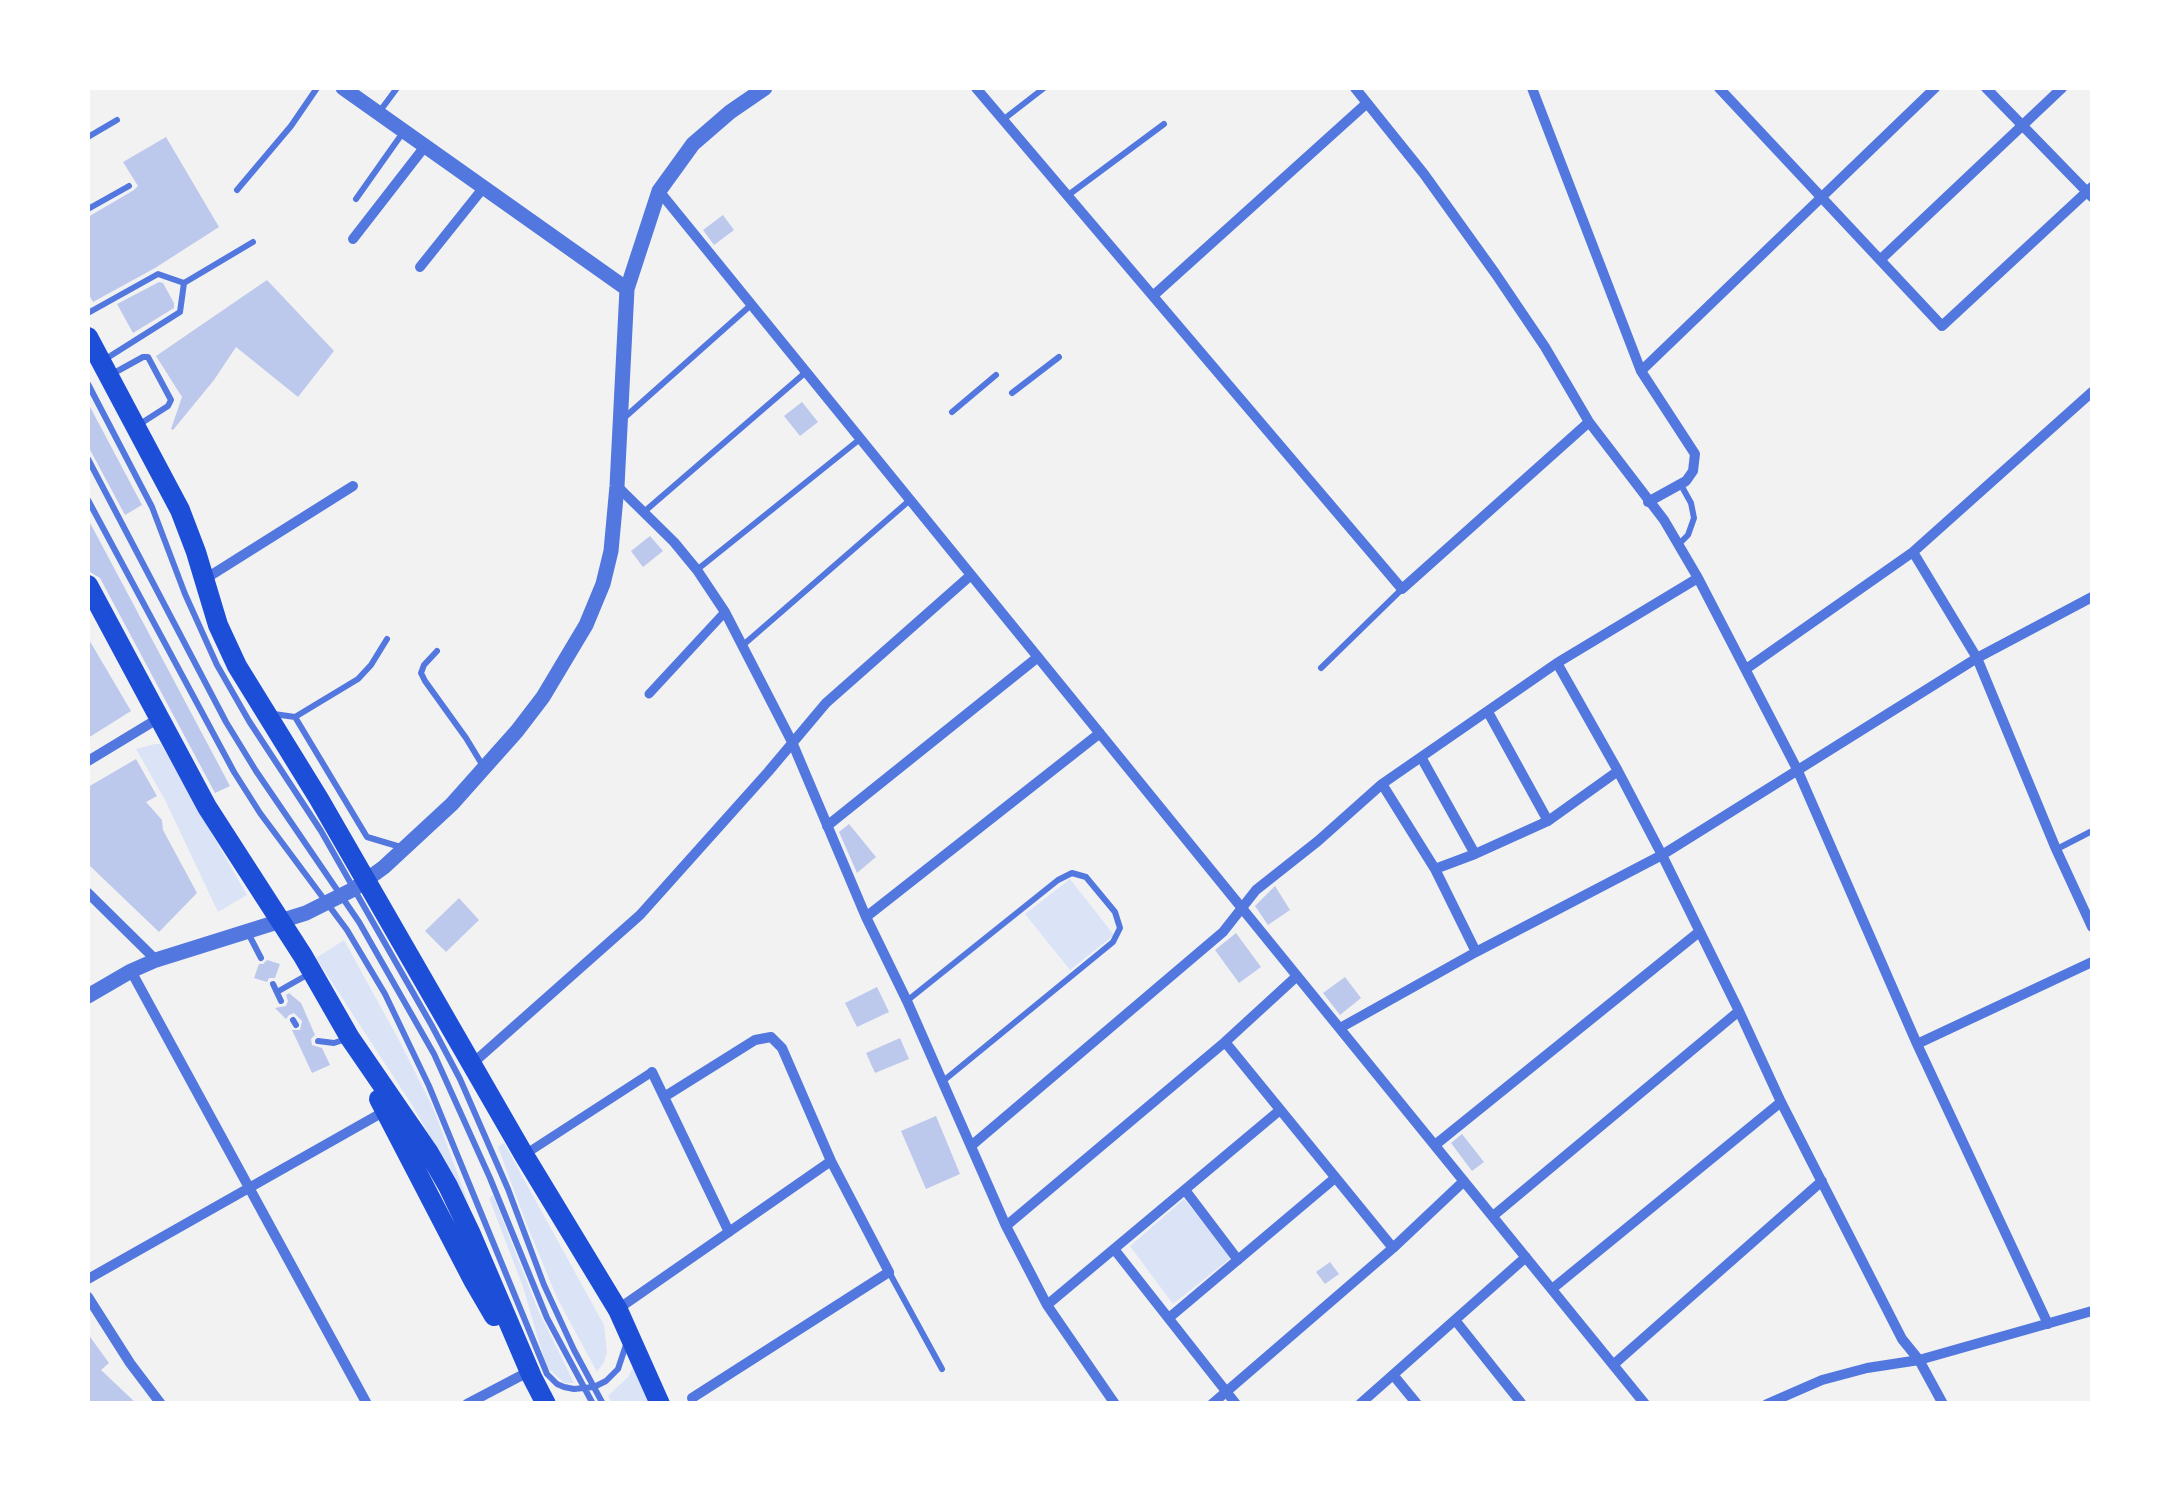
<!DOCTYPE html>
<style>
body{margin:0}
#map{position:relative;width:2180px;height:1491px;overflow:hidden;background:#f2f2f2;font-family:Georgia,serif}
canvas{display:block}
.frame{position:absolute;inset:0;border:90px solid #fff;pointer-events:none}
</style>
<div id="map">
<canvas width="2180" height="1491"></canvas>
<div class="frame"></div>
</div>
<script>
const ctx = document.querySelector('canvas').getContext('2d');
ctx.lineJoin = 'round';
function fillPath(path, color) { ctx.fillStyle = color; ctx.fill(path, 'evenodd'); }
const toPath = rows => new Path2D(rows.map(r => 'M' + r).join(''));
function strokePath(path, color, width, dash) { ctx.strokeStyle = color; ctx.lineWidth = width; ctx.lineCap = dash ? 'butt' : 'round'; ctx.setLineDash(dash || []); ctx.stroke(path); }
fillPath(toPath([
 [155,744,161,744,247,895,218,912,165,800,136,749],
 [1070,879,1114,935,1070,970,1025,914],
 [344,940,400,1042,434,1110,470,1207,412,1105,316,958],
 [504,1143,604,1325,607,1352,604,1362,597,1372,557,1298,527,1225,498,1147],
 [493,1195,538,1310,574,1383,564,1383,546,1366,523,1287,489,1198],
 [1184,1199,1232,1257,1173,1304,1130,1246],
 [633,1367,649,1403,612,1403,608,1396,628,1377]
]), '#dbe4f7');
fillPath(toPath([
 [166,137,219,227,155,268,93,302,88,293,88,217,134,190,138,186,123,162],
 [723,215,734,230,714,245,703,230],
 [267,280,334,351,298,397,236,347,214,380,173,430,171,429,182,397,156,356],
 [159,282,163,283,174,303,174,308,133,333,117,304],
 [802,402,818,422,800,436,784,416],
 [88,403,142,505,125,515,88,446],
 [88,519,230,786,215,793,100,578,90,572,88,566],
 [650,536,663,551,643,567,631,551],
 [88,638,131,711,88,738],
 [136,759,157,796,146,802,162,820,163,830,197,893,159,932,88,864,88,787],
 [849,824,876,857,857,873,839,832],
 [1275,886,1290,910,1268,925,1255,906],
 [459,898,479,920,446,952,425,931],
 [1236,933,1261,967,1239,983,1215,950],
 [267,960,280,964,275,978,269,978,267,982,254,978,259,964,263,964],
 [1345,977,1361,998,1340,1015,1323,993],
 [877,987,889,1012,857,1027,845,1003],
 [289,993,301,1003,315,1035,311,1039,312,1045,322,1048,330,1065,312,1073,292,1030,300,1030,302,1021,294,1013,289,1015,286,1019,275,1008,286,1006,288,1001,286,995],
 [900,1038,909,1059,875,1073,866,1053],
 [936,1116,960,1174,926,1189,901,1131],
 [1462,1134,1484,1162,1472,1171,1451,1143],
 [1330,1262,1339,1274,1325,1284,1316,1272],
 [88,1334,109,1363,101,1370,137,1404,88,1404]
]), '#bdc9ec');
strokePath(toPath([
 [380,111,397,88],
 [1004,119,1044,88],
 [88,137,117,120],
 [237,190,291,126,317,88],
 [1067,196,1164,124],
 [356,199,404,131],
 [88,209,129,186],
 [88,313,158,274,184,283,253,242],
 [104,360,180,312,184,283],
 [114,373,143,357,148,357,171,400,168,406,140,424],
 [88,384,152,507,185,594,217,665,249,721,321,831,432,1026,460,1079,508,1189,544,1285,574,1350,603,1404],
 [1012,393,1059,357],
 [952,412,996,375],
 [624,418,751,305],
 [88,459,226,722,256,771,359,922,434,1054,490,1178,547,1318,593,1404],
 [88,500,234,772,260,813,347,930,385,994,429,1086,547,1374,557,1384,564,1387,574,1389,594,1387,606,1381,618,1369,626,1345],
 [645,511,806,372],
 [1679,544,1688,535,1694,518,1691,503,1681,485],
 [698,569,860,439],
 [742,646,910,500],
 [437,651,424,665,421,673,425,681,466,738,483,766],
 [1321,668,1402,589],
 [274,714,295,717,358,679,371,665,387,639],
 [295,717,367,837,404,848],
 [2057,849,2092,831],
 [248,933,261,958],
 [273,984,281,1001],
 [277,992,307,975],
 [908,1000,1058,880,1072,873,1086,877,1115,912,1120,928,1113,942,942,1082],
 [293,1020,296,1025],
 [318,1041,334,1043,346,1039],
 [889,1272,942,1369]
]), '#5277de', 6);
strokePath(toPath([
 [649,694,725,612],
 [524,1155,652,1072]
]), '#5277de', 9);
strokePath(toPath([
 [976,88,1402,589,1589,422],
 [1355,88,1424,174,1495,273,1545,347,1589,422,1664,520,1698,578,1797,769,1917,1044,2048,1324],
 [1532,88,1641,371,1695,454,1693,471,1686,481,1648,502],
 [1719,88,1942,326,2092,187],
 [1986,88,2092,197],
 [659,191,1645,1404],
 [353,239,426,145],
 [1880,260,2062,88],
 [420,267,484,187],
 [1154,295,1367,103],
 [1641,371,1935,88],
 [617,486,674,542,697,570,725,612,792,742,866,917,907,1001,1006,1226,1047,1305,1115,1404],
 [1913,552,1977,658,2056,849,2092,927],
 [205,579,353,486],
 [1557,663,1618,771,1662,855,1739,1011,1781,1102,1902,1339,1919,1360,1943,1404],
 [1746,669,1913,552,2092,392],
 [1488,712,1548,821],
 [1421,757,1475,854],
 [88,761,159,718],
 [1382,784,1435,869,1476,952],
 [827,826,1038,657],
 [1435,869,1475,854,1548,821,1618,771],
 [88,893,156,960],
 [866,917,1100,733],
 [131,971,367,1404],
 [1340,1028,1476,952,1662,855,1977,658,2092,597],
 [1225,1042,1393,1248],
 [1917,1044,2092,962],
 [473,1063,640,915,768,772,826,703,971,575],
 [652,1072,729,1232],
 [664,1097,755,1040,771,1037,782,1048,831,1161,889,1272,692,1398],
 [1435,1145,1699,932],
 [971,1146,1223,932,1256,890,1318,841,1382,784,1557,663,1698,578],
 [1185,1190,1238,1260],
 [1493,1216,1739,1011],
 [1006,1226,1225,1042,1297,976],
 [1114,1249,1236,1404],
 [88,1279,385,1111],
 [1552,1289,1781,1102],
 [88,1297,130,1363,161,1404],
 [1047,1305,1280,1110],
 [618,1309,831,1161],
 [1170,1317,1335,1178],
 [1455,1320,1522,1404],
 [1613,1365,1822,1181],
 [1394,1376,1417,1404],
 [467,1404,528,1372],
 [1212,1404,1393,1248,1464,1181],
 [1360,1404,1526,1257],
 [1767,1404,1822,1380,1867,1368,1919,1360,2092,1311]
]), '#5277de', 10);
strokePath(toPath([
 [343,88,627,289],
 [88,996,131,971,156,960,306,913,354,889,384,867,452,804,517,731,543,697,586,625,603,584,611,551,617,486,627,289,659,191,693,144,730,112,765,88]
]), '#5277de', 15);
strokePath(toPath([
 [88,337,180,510,196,552,218,625,237,666,319,799,524,1155,618,1310,660,1404],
 [88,585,207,807,303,956,350,1038,429,1153,448,1186,470,1232,532,1377,546,1404],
 [379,1099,473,1280,494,1316]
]), '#1d4ed8', 20);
</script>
